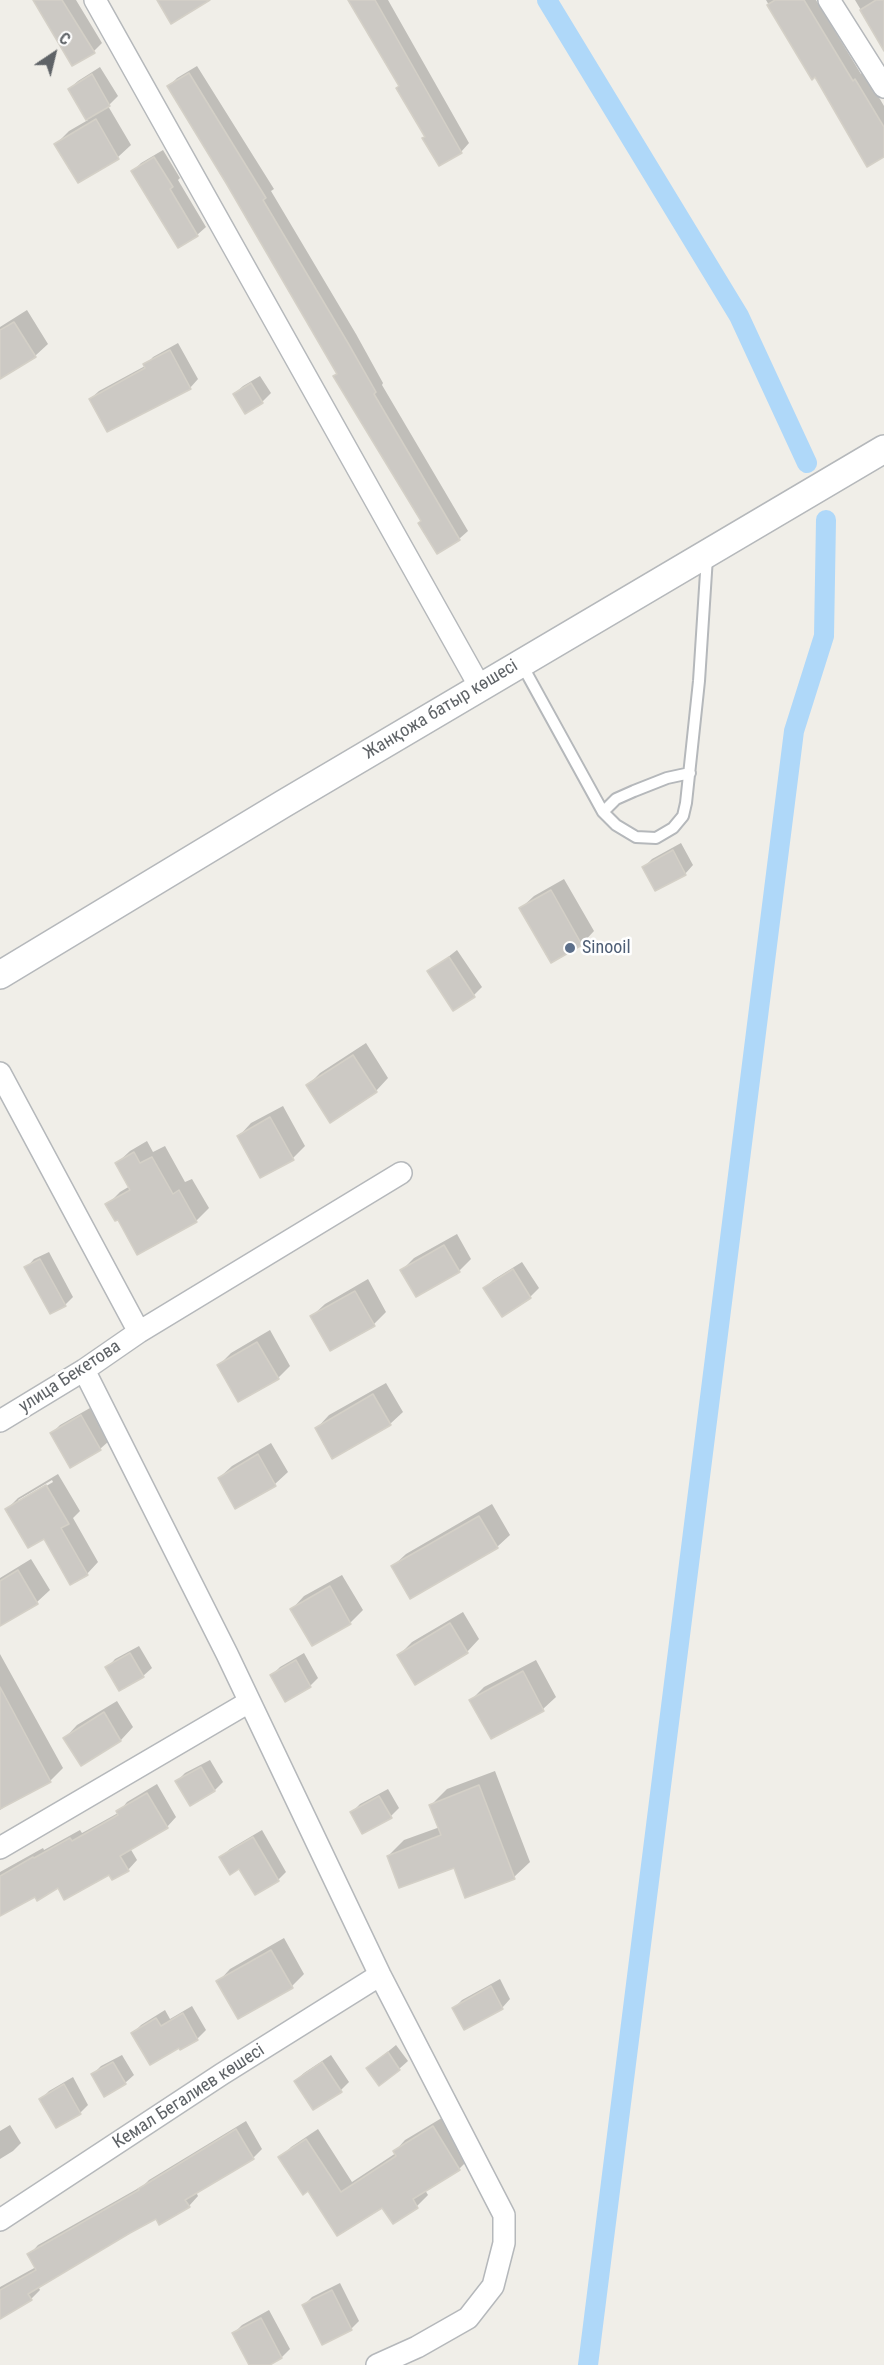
<!DOCTYPE html>
<meta charset="utf-8">
<style>
body{margin:0}
#map{position:relative;width:884px;height:2365px;overflow:hidden;background:#f0eee8;font-family:"Roboto Condensed",sans-serif}
canvas{display:block}
.north{position:absolute;left:24px;top:24px;width:60px;height:60px;-webkit-text-stroke:4px #fff;paint-order:stroke;rotate:35deg;font-size:16px;font-weight:700;line-height:24px;text-align:center;color:#5f6367}
.north::after{content:'';display:block;margin:auto;width:21px;height:27px;background:#5f6367;clip-path:polygon(50% 0,100% 100%,50% 72%,0 100%)}
</style>
<div id="map">
<canvas width="884" height="2365"></canvas>
<div class="north">С</div>
</div>
<script>
const ctx = document.querySelector('canvas').getContext('2d');
ctx.lineJoin = 'round';
function fillPath(path, color) { ctx.fillStyle = color; ctx.fill(path, 'evenodd'); }
const toPath = rows => new Path2D(rows.map(r => 'M' + r).join(''));
function strokePath(path, color, width, dash) { ctx.strokeStyle = color; ctx.lineWidth = width; ctx.lineCap = dash ? 'butt' : 'round'; ctx.setLineDash(dash || []); ctx.stroke(path); }
function label(font, color, halo, rows, align = 'center') {
  ctx.font = font + ' "Roboto Condensed",sans-serif'; ctx.lineWidth = 5; ctx.setLineDash([]); ctx.textBaseline = 'middle'; ctx.strokeStyle = halo; ctx.fillStyle = color; for (const [text, x, y, turn = 0] of rows) {
    ctx.save(); ctx.translate(x, y); ctx.rotate((+turn || 0) * Math.PI / 180); ctx.textAlign = isNaN(turn) ? turn : align; if (halo) ctx.strokeText(text, 0, 0); ctx.fillText(text, 0, 0); ctx.restore();
  }
}
fillPath(toPath([
 [34,0,76,0,102,43,94,51],
 [350,0,388,0,469,143,461,152,401,85],
 [766,0,816,0,861,74,864,72,884,106,884,155,816,75,812,78],
 [855,0,884,0,884,49],
 [197,66,274,189,271,191,356,334,383,383,382,385,468,531,459,539,437,552,423,521,339,373,169,86,177,78],
 [100,67,118,96,108,106,131,145,118,157,78,181,56,144,69,131,88,120,69,89,78,81],
 [163,150,180,178,178,180,206,227,197,235,179,246,133,171,141,163],
 [27,310,48,344,35,356,0,377,0,327],
 [178,343,198,379,190,388,90,399,99,391,145,366,153,357],
 [260,376,271,393,262,402,245,412,234,394,243,386],
 [681,843,693,865,685,874,644,867,652,859],
 [564,879,594,931,582,944,551,961,521,908,534,896],
 [457,950,482,987,474,995,429,972],
 [366,1043,388,1078,376,1091,308,1085,320,1073],
 [283,1106,305,1146,293,1158,239,1136,251,1123],
 [147,1141,153,1152,165,1146,185,1182,192,1179,209,1208,196,1221,118,1218,107,1205,120,1192,130,1186,117,1163,130,1151],
 [457,1234,471,1259,459,1271,402,1270,414,1258],
 [49,1252,73,1297,65,1305,26,1268,34,1259],
 [522,1262,539,1288,530,1297,502,1315,485,1288,493,1280],
 [368,1279,386,1312,374,1324,312,1316,325,1304],
 [270,1330,290,1366,278,1378,219,1365,231,1353],
 [386,1383,403,1412,390,1424,317,1428,329,1415],
 [90,1408,109,1441,100,1449,52,1433,60,1425],
 [271,1443,288,1472,275,1484,236,1507,219,1478,232,1466],
 [58,1474,80,1511,73,1518,98,1562,87,1574,44,1537,7,1509,18,1498],
 [52,1480,53,1482,18,1503,18,1500],
 [492,1504,510,1535,497,1547,393,1566,406,1554],
 [31,1559,50,1590,37,1602,0,1624,0,1578],
 [342,1575,363,1610,350,1623,292,1609,304,1596],
 [463,1612,479,1639,467,1652,399,1655,412,1642],
 [139,1646,152,1668,143,1676,119,1689,107,1668,115,1659],
 [304,1653,318,1678,310,1686,272,1675,280,1667],
 [0,1654,63,1768,50,1781,15,1800,0,1810],
 [536,1660,556,1697,543,1709,471,1700,484,1687],
 [117,1701,133,1727,121,1740,81,1764,65,1738,77,1725],
 [210,1760,223,1782,215,1790,177,1781,185,1773],
 [495,1771,530,1862,514,1877,466,1896,455,1866,388,1856,404,1840,440,1827,431,1805,447,1789],
 [157,1784,176,1817,167,1827,130,1848,137,1860,128,1870,58,1886,35,1895,0,1914,0,1872,43,1848,44,1850,80,1830,82,1833,118,1813,127,1802],
 [388,1789,399,1808,391,1816,351,1813,360,1804],
 [262,1830,286,1872,278,1880,240,1867,221,1857,230,1849],
 [284,1938,304,1974,292,1986,218,1982,230,1969],
 [500,1979,510,1999,502,2008,454,2008,462,2000],
 [192,2006,206,2030,197,2039,181,2048,133,2033,141,2025,165,2010,170,2019],
 [396,2045,408,2061,399,2069,368,2068],
 [122,2055,134,2075,125,2083,93,2074,101,2066],
 [331,2055,349,2082,341,2090,314,2108,295,2081,304,2073],
 [73,2077,88,2105,80,2113,41,2099,49,2091],
 [445,2116,470,2158,459,2169,425,2190,428,2195,417,2206,393,2222,382,2206,309,2189,280,2158,291,2147,318,2129,352,2182,396,2153,395,2151,405,2140],
 [246,2121,262,2149,253,2158,196,2192,198,2196,189,2206,156,2217,38,2286,40,2290,31,2299,0,2317,0,2287,36,2267,29,2255,38,2245,144,2185,149,2180],
 [10,2125,21,2143,13,2151,0,2159,0,2131],
 [340,2283,359,2321,351,2329,304,2305,312,2297],
 [269,2310,290,2349,282,2357,266,2365,251,2365,234,2333,242,2325]
]), '#0003');
strokePath(toPath([
 [547,0,739,316,807,463],
 [588,2365,794,731,824,636,826,520]
]), '#afd8f9', 20);
const building = toPath([
 [33,0,62,0,95,53,72,66,33,0],
 [157,0,210,0,171,24,157,0],
 [348,0,375,0,462,153,439,166,422,138,425,137,396,88,399,86,348,0],
 [775,0,804,0,853,81,855,79,884,127,884,157,867,167,815,77,812,80,767,5,775,0],
 [876,0,884,0,884,51,860,10,876,0],
 [189,73,266,198,263,200,348,343,376,392,374,394,460,540,437,554,418,523,421,521,333,376,337,374,226,183,167,86,189,73],
 [92,74,110,106,86,120,68,89,92,74],
 [96,119,119,159,78,183,54,144,96,119],
 [154,157,173,187,170,189,198,236,178,248,131,171,154,157],
 [14,322,36,357,0,379,0,330,14,322],
 [170,350,191,389,107,432,89,399,145,368,143,364,170,350],
 [251,383,263,403,245,414,233,394,251,383],
 [673,850,686,875,655,891,642,867,673,850],
 [551,890,582,945,551,963,519,908,551,890],
 [449,957,475,997,453,1011,427,971,449,957],
 [353,1055,377,1092,330,1123,306,1085,353,1055],
 [270,1117,294,1160,260,1178,237,1136,270,1117],
 [134,1152,140,1163,152,1157,173,1194,179,1190,197,1222,137,1255,118,1220,115,1221,105,1204,130,1190,115,1163,134,1152],
 [444,1245,460,1272,416,1297,400,1270,444,1245],
 [40,1259,66,1306,50,1314,24,1267,40,1259],
 [513,1269,531,1298,502,1317,483,1288,513,1269],
 [355,1291,375,1326,330,1351,310,1316,355,1291],
 [257,1342,279,1379,238,1402,217,1365,257,1342],
 [373,1394,391,1425,332,1459,315,1428,373,1394],
 [81,1415,101,1450,70,1468,50,1433,81,1415],
 [258,1454,276,1486,235,1509,218,1478,258,1454],
 [46,1485,69,1524,61,1528,88,1575,70,1585,44,1539,28,1548,5,1509,46,1485],
 [479,1516,498,1548,410,1599,391,1566,479,1516],
 [18,1570,38,1604,0,1626,0,1581,18,1570],
 [330,1586,351,1624,312,1646,290,1609,330,1586],
 [450,1623,468,1653,415,1685,397,1655,450,1623],
 [130,1653,144,1677,119,1691,105,1667,130,1653],
 [296,1660,311,1687,285,1702,270,1675,296,1660],
 [523,1671,544,1711,491,1739,469,1700,523,1671],
 [0,1687,51,1782,0,1809,0,1687],
 [104,1712,121,1741,81,1766,63,1738,104,1712],
 [201,1767,215,1791,190,1806,175,1781,201,1767],
 [479,1785,515,1879,465,1898,454,1868,399,1888,387,1856,441,1835,429,1805,479,1785],
 [147,1793,168,1828,120,1856,129,1871,112,1880,109,1875,64,1900,58,1888,37,1901,35,1897,0,1916,0,1876,33,1857,34,1858,70,1838,72,1841,118,1815,116,1811,147,1793],
 [379,1796,392,1818,362,1834,350,1812,379,1796],
 [253,1837,279,1881,255,1895,239,1869,230,1875,219,1857,253,1837],
 [271,1950,293,1988,238,2019,216,1981,271,1950],
 [491,1986,503,2009,464,2030,452,2008,491,1986],
 [183,2013,198,2040,180,2050,179,2048,150,2065,131,2033,156,2018,161,2026,183,2013],
 [388,2052,400,2070,379,2086,366,2068,388,2052],
 [113,2062,126,2084,104,2097,91,2074,113,2062],
 [322,2062,342,2092,313,2110,294,2081,322,2062],
 [64,2084,81,2114,56,2128,39,2099,64,2084],
 [433,2126,460,2170,413,2199,418,2208,393,2224,382,2208,337,2236,308,2191,303,2195,278,2157,306,2139,341,2192,396,2156,393,2151,433,2126],
 [236,2129,254,2159,185,2200,190,2207,159,2225,156,2219,130,2233,28,2294,32,2300,0,2319,0,2290,36,2270,27,2254,139,2190,138,2189,236,2129],
 [332,2290,352,2330,322,2345,302,2305,332,2290],
 [261,2318,282,2358,270,2365,249,2365,232,2333,261,2318]
]);
fillPath(building, '#ccc9c4');
strokePath(building, '#d4d0c7', 1.5);
const service = toPath([
 [521,663,603,812,616,825,636,837,656,838,673,828,683,816,686,803,699,681,707,557],
 [603,812,616,799,634,791,667,778,690,773]
]);
const minor = toPath([
 [95,0,480,687],
 [829,0,884,87],
 [0,1073,139,1332],
 [84,1370,227,1654,380,1975,504,2215,504,2243,493,2286,468,2318,417,2347,377,2365],
 [0,1421,84,1370,139,1332,401,1173],
 [0,1848,249,1702],
 [0,2220,222,2074,380,1975]
]);
const tertiary = toPath([
 [0,975,283,804,884,449]
]);
strokePath(service, '#b5b8bb', 14);
strokePath(minor, '#b5b8bb', 24);
strokePath(tertiary, '#b5b8bb', 30);
strokePath(service, '#fff', 10);
strokePath(minor, '#fff', 21);
strokePath(tertiary, '#fff', 27);
for (const [x, y, r, color] of [
 [570,948,6,"#5c6f8a"]
]) { const dot = new Path2D(); dot.arc(x, y, r, 0, 2 * Math.PI); ctx.fillStyle = color; ctx.fill(dot); strokePath(dot, '#fff', 2); }
label('18px', '#5f6367', '#fff', [
 ["Жанқожа батыр көшесі",441,710,-31],
 ["улица Бекетова",70,1377,-33],
 ["Кемал Бегалиев көшесі",189,2097,-33]
]);
label('18px', '#4e5e75', '#fff', [
 ["Sinooil",582,948]
], 'left');
</script>
